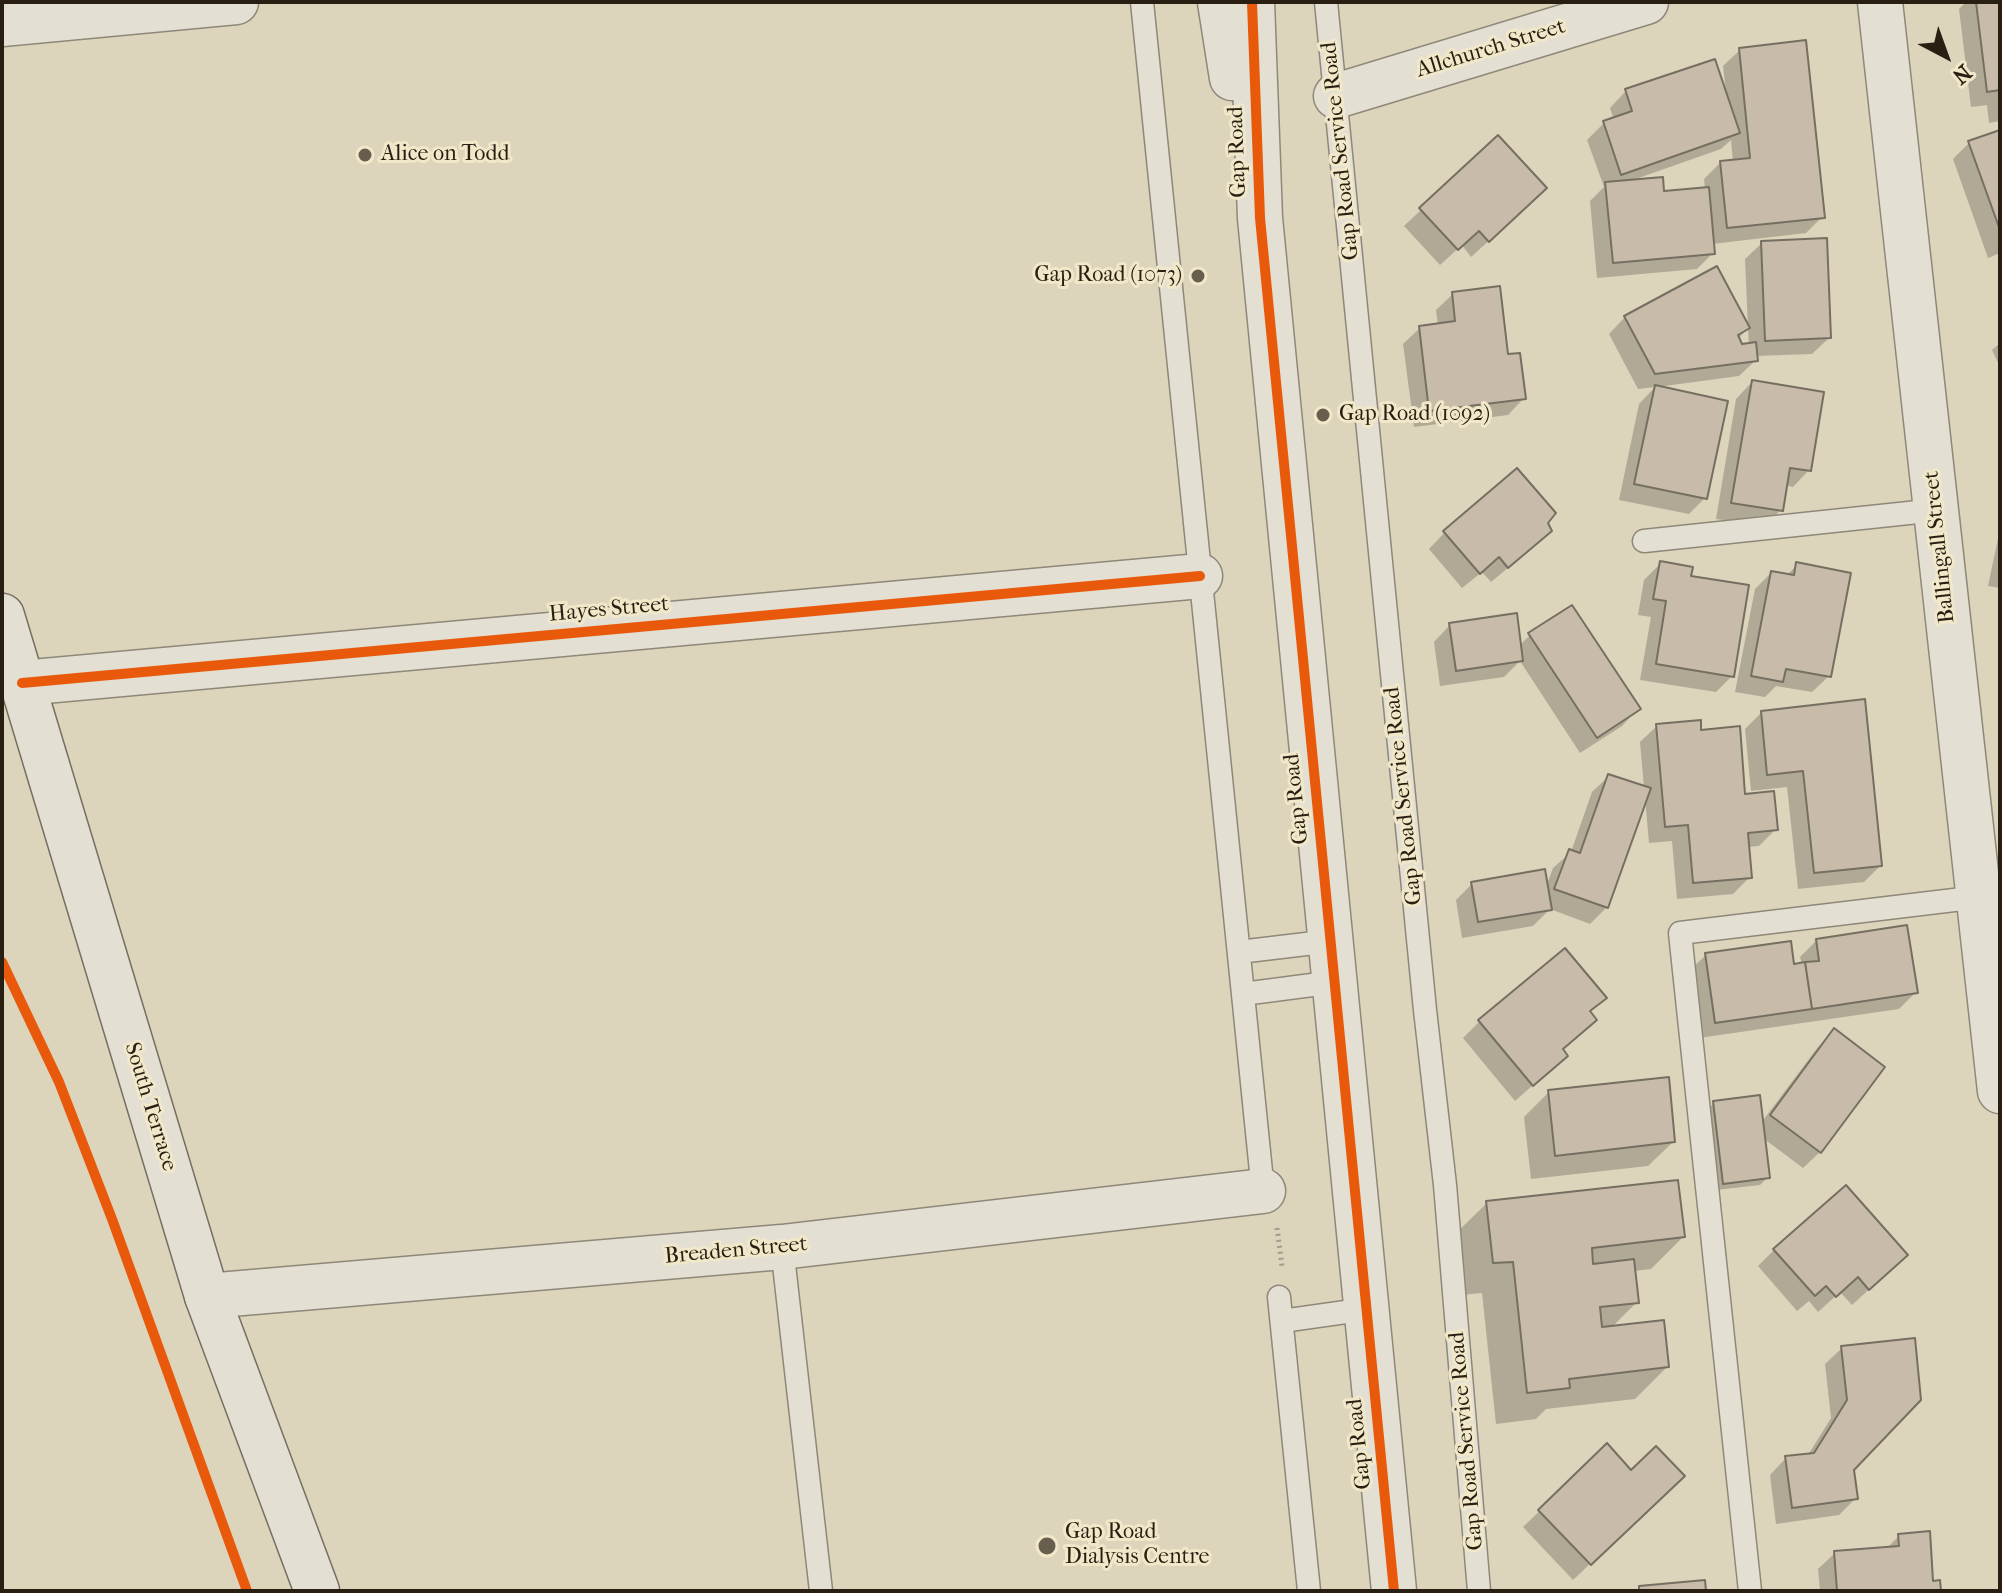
<!DOCTYPE html>
<style>
body{margin:0}
#map{position:relative;width:2002px;height:1593px;overflow:hidden;background:#dcd4bb;font-family:"IM FELL French Canon",serif}
canvas{display:block}
.frame{position:absolute;inset:0;border:4px solid #281e12;pointer-events:none}
.north{position:absolute;left:1906px;top:16px;width:80px;height:80px;-webkit-text-stroke:6px #f1e8ca;paint-order:stroke;rotate:139deg;font-size:22px;font-weight:700;line-height:32px;text-align:center;color:#281e12}
.north::after{content:'';display:block;margin:auto;width:28px;height:36px;background:#281e12;clip-path:polygon(50% 0,100% 100%,50% 72%,0 100%)}
</style>
<div id="map">
<canvas width="2002" height="1593"></canvas>
<div class="frame"></div>
<div class="north">N</div>
</div>
<script>
const ctx = document.querySelector('canvas').getContext('2d');
ctx.lineJoin = 'round';
function fillPath(path, color) { ctx.fillStyle = color; ctx.fill(path, 'evenodd'); }
const toPath = rows => new Path2D(rows.map(r => 'M' + r).join(''));
function strokePath(path, color, width, dash) { ctx.strokeStyle = color; ctx.lineWidth = width; ctx.lineCap = dash ? 'butt' : 'round'; ctx.setLineDash(dash || []); ctx.stroke(path); }
function label(font, color, halo, rows, align = 'center') {
  ctx.font = font + ' "IM FELL French Canon",serif'; ctx.lineWidth = 6; ctx.setLineDash([]); ctx.textBaseline = 'middle'; ctx.strokeStyle = halo; ctx.fillStyle = color; for (const [text, x, y, turn = 0] of rows) {
    ctx.save(); ctx.translate(x, y); ctx.rotate((+turn || 0) * Math.PI / 180); ctx.textAlign = isNaN(turn) ? turn : align; if (halo) ctx.strokeText(text, 0, 0); ctx.fillText(text, 0, 0); ctx.restore();
  }
}
fillPath(toPath([
 [1966,2,2000,2,2000,121,1989,123,1987,105,1971,107,1959,9],
 [1740,50,1822,217,1806,233,1712,244,1713,253,1697,269,1597,278,1590,201,1604,187,1587,140,1604,123,1614,120,1610,108,1626,91,1726,93,1723,66],
 [1731,140,1733,162,1720,163,1704,179,1705,190,1662,194,1630,181,1721,149],
 [2000,132,2000,253,1988,258,1953,159,1969,143],
 [1528,205,1471,257,1462,245,1440,265,1404,226,1421,210],
 [1762,243,1829,338,1812,354,1755,356,1756,360,1739,376,1657,387,1705,498,1689,514,1619,500,1639,404,1655,387,1638,389,1609,334,1625,317,1748,328,1745,259],
 [1748,328,1749,345,1741,346,1738,339],
 [1453,294,1507,357,1524,398,1508,415,1414,427,1403,344,1420,328,1438,325,1436,310],
 [2000,343,2000,367,1992,350],
 [1752,382,1809,470,1793,487,1785,485,1781,510,1764,526,1716,519,1736,399],
 [2000,529,2000,588,1988,586],
 [1445,532,1533,547,1491,582,1482,572,1462,588,1429,549],
 [1660,564,1689,578,1732,676,1716,692,1640,680,1651,617,1638,615,1644,580],
 [1797,565,1829,676,1812,692,1776,686,1765,697,1735,692,1755,589,1771,573,1786,576],
 [1450,625,1519,646,1530,635,1638,709,1622,726,1580,753,1520,661,1504,677,1440,686,1434,642],
 [1761,713,1880,866,1864,882,1798,889,1787,787,1751,791,1745,729],
 [1657,726,1700,732,1744,796,1776,829,1759,846,1747,847,1750,877,1733,894,1677,899,1672,841,1649,843,1645,798,1607,907,1590,924,1550,909,1533,926,1462,938,1456,900,1472,884,1546,887,1553,868,1571,852,1592,792,1609,776,1644,788,1640,742],
 [1817,940,1916,992,1899,1009,1699,1038,1689,971,1706,955,1792,966,1802,965,1800,957],
 [1604,997,1589,1013,1595,1020,1561,1051,1566,1056,1515,1101,1463,1038,1479,1022],
 [1834,1031,1820,1152,1803,1168,1763,1138,1768,1177,1760,1185,1716,1190,1706,1111,1714,1103,1761,1123,1818,1047],
 [1549,1092,1673,1142,1648,1166,1531,1179,1524,1117],
 [1487,1203,1683,1237,1651,1269,1633,1271,1637,1302,1611,1328,1667,1367,1635,1399,1546,1409,1536,1419,1496,1424,1482,1293,1461,1295,1454,1235],
 [1774,1250,1889,1271,1852,1305,1840,1292,1818,1312,1809,1301,1797,1311,1758,1266],
 [1913,1340,1852,1469,1855,1499,1839,1515,1776,1524,1770,1475,1786,1458,1808,1455,1831,1418,1825,1364,1842,1348],
 [1607,1446,1631,1472,1666,1492,1573,1580,1523,1527],
 [1899,1536,1939,1591,1820,1591,1818,1569,1835,1553,1886,1549]
]), '#0003');
const building = toPath([
 [1976,2,2000,2,2000,90,1987,92,1976,2],
 [1806,40,1825,218,1727,228,1720,161,1750,158,1739,48,1806,40],
 [1715,59,1740,133,1621,175,1603,121,1632,111,1625,89,1715,59],
 [2000,130,2000,230,1968,141,2000,130],
 [1498,135,1547,188,1489,242,1479,231,1458,250,1419,208,1498,135],
 [1663,177,1664,191,1709,187,1715,254,1613,263,1605,182,1663,177],
 [1827,238,1831,338,1765,341,1761,241,1827,238],
 [1717,266,1750,328,1738,335,1742,344,1756,342,1758,361,1655,374,1624,316,1717,266],
 [1500,286,1508,354,1520,353,1526,399,1429,411,1419,326,1455,321,1452,292,1500,286],
 [1752,380,1824,392,1811,471,1790,468,1783,511,1731,503,1752,380],
 [1655,385,1728,401,1707,499,1634,484,1655,385],
 [1517,468,1556,513,1548,523,1552,531,1508,568,1499,557,1480,574,1443,531,1517,468],
 [1660,561,1693,567,1691,576,1749,585,1734,677,1656,664,1666,601,1653,599,1660,561],
 [1796,562,1851,573,1831,677,1786,669,1783,682,1751,676,1771,571,1794,575,1796,562],
 [1572,605,1641,709,1597,738,1528,633,1572,605],
 [1517,613,1523,661,1456,671,1449,623,1517,613],
 [1865,699,1882,866,1814,873,1803,771,1767,775,1761,711,1865,699],
 [1701,720,1701,730,1740,726,1745,794,1774,791,1778,830,1748,833,1752,878,1693,883,1688,825,1665,827,1656,724,1701,720],
 [1608,774,1651,788,1608,908,1554,889,1569,849,1580,853,1608,774],
 [1545,869,1552,910,1478,922,1471,882,1545,869],
 [1907,925,1918,993,1812,1009,1805,962,1819,961,1816,939,1907,925],
 [1791,941,1794,964,1805,962,1812,1009,1715,1023,1705,953,1791,941],
 [1565,948,1607,998,1590,1011,1597,1020,1563,1049,1568,1056,1533,1086,1478,1020,1565,948],
 [1834,1028,1885,1067,1821,1153,1770,1115,1834,1028],
 [1669,1077,1675,1142,1555,1156,1548,1090,1669,1077],
 [1760,1095,1770,1178,1723,1184,1713,1101,1760,1095],
 [1678,1180,1685,1237,1592,1248,1593,1264,1634,1259,1639,1303,1600,1307,1602,1327,1664,1320,1669,1367,1569,1379,1570,1388,1527,1393,1513,1262,1493,1263,1486,1201,1678,1180],
 [1846,1185,1908,1255,1869,1290,1858,1277,1836,1297,1826,1286,1815,1296,1773,1249,1846,1185],
 [1915,1338,1921,1400,1854,1470,1858,1499,1792,1508,1785,1456,1814,1453,1847,1400,1841,1346,1915,1338],
 [1607,1443,1631,1470,1656,1446,1685,1476,1591,1565,1538,1510,1607,1443],
 [1930,1531,1933,1581,1940,1580,1941,1591,1837,1591,1834,1551,1899,1546,1898,1534,1930,1531],
 [1705,1580,1706,1591,1639,1591,1639,1586,1705,1580]
]);
fillPath(building, '#c9bba9');
strokePath(building, '#756f62', 2);
const lane = toPath([
 [1142,2,1263,1191],
 [1326,2,1425,1010,1445,1185,1479,1591],
 [1644,541,1937,510],
 [1239,952,1331,941],
 [1243,994,1335,982],
 [782,1247,821,1591],
 [1279,1297,1309,1591],
 [1282,1321,1367,1309],
 [1750,1591,1680,933,1979,897]
]);
const street = toPath([
 [1220,2,1232,78],
 [1252,2,1260,218,1394,1591],
 [1880,2,2000,1091],
 [2,24,236,2],
 [1336,96,1646,2],
 [22,683,1200,576],
 [207,1296,782,1247,1263,1191]
]);
const secondary = toPath([
 [2,616,207,1296,317,1591]
]);
strokePath(lane, '#8e8879', 25);
strokePath(street, '#8e8879', 47);
strokePath(secondary, '#756f62', 47);
strokePath(toPath([
 [1277,1228,1282,1266]
]), '#a09d92', 5, [2, 4]);
strokePath(lane, '#e3dfd3', 22);
strokePath(street, '#e3dfd3', 44);
strokePath(secondary, '#e3dfd3', 44);
strokePath(toPath([
 [1252,2,1260,218,1394,1591],
 [22,683,1200,576],
 [2,962,59,1082,112,1219,247,1591]
]), '#e8590c', 10);
for (const [x, y, r, color] of [
 [365,155,8,"#675e4d"],
 [1198,276,8,"#675e4d"],
 [1323,415,8,"#675e4d"],
 [1047,1546,10,"#675e4d"]
]) { const dot = new Path2D(); dot.arc(x, y, r, 0, 2 * Math.PI); ctx.fillStyle = color; ctx.fill(dot); strokePath(dot, '#f1e8ca', 3); }
label('22px', '#281e12', '#f1e8ca', [
 ["Allchurch Street",1491,49,-17],
 ["Gap Road Service Road",1341,151,-96],
 ["Gap Road",1238,152,-92],
 ["Ballingall Street",1940,547,-96],
 ["Hayes Street",609,610,-5],
 ["Gap Road Service Road",1404,796,-96],
 ["Gap Road",1297,799,-96],
 ["South Terrace",150,1107,73],
 ["Breaden Street",736,1251,-5],
 ["Gap Road Service Road",1467,1441,-95],
 ["Gap Road",1360,1444,-96]
]);
label('22px', '#281e12', '#f1e8ca', [
 ["Alice on Todd",381,155],
 ["Gap Road (1073)",1182,276,"right"],
 ["Gap Road (1092)",1339,415],
 ["Gap Road",1065,1533],
 ["Dialysis Centre",1065,1558]
], 'left');
</script>
